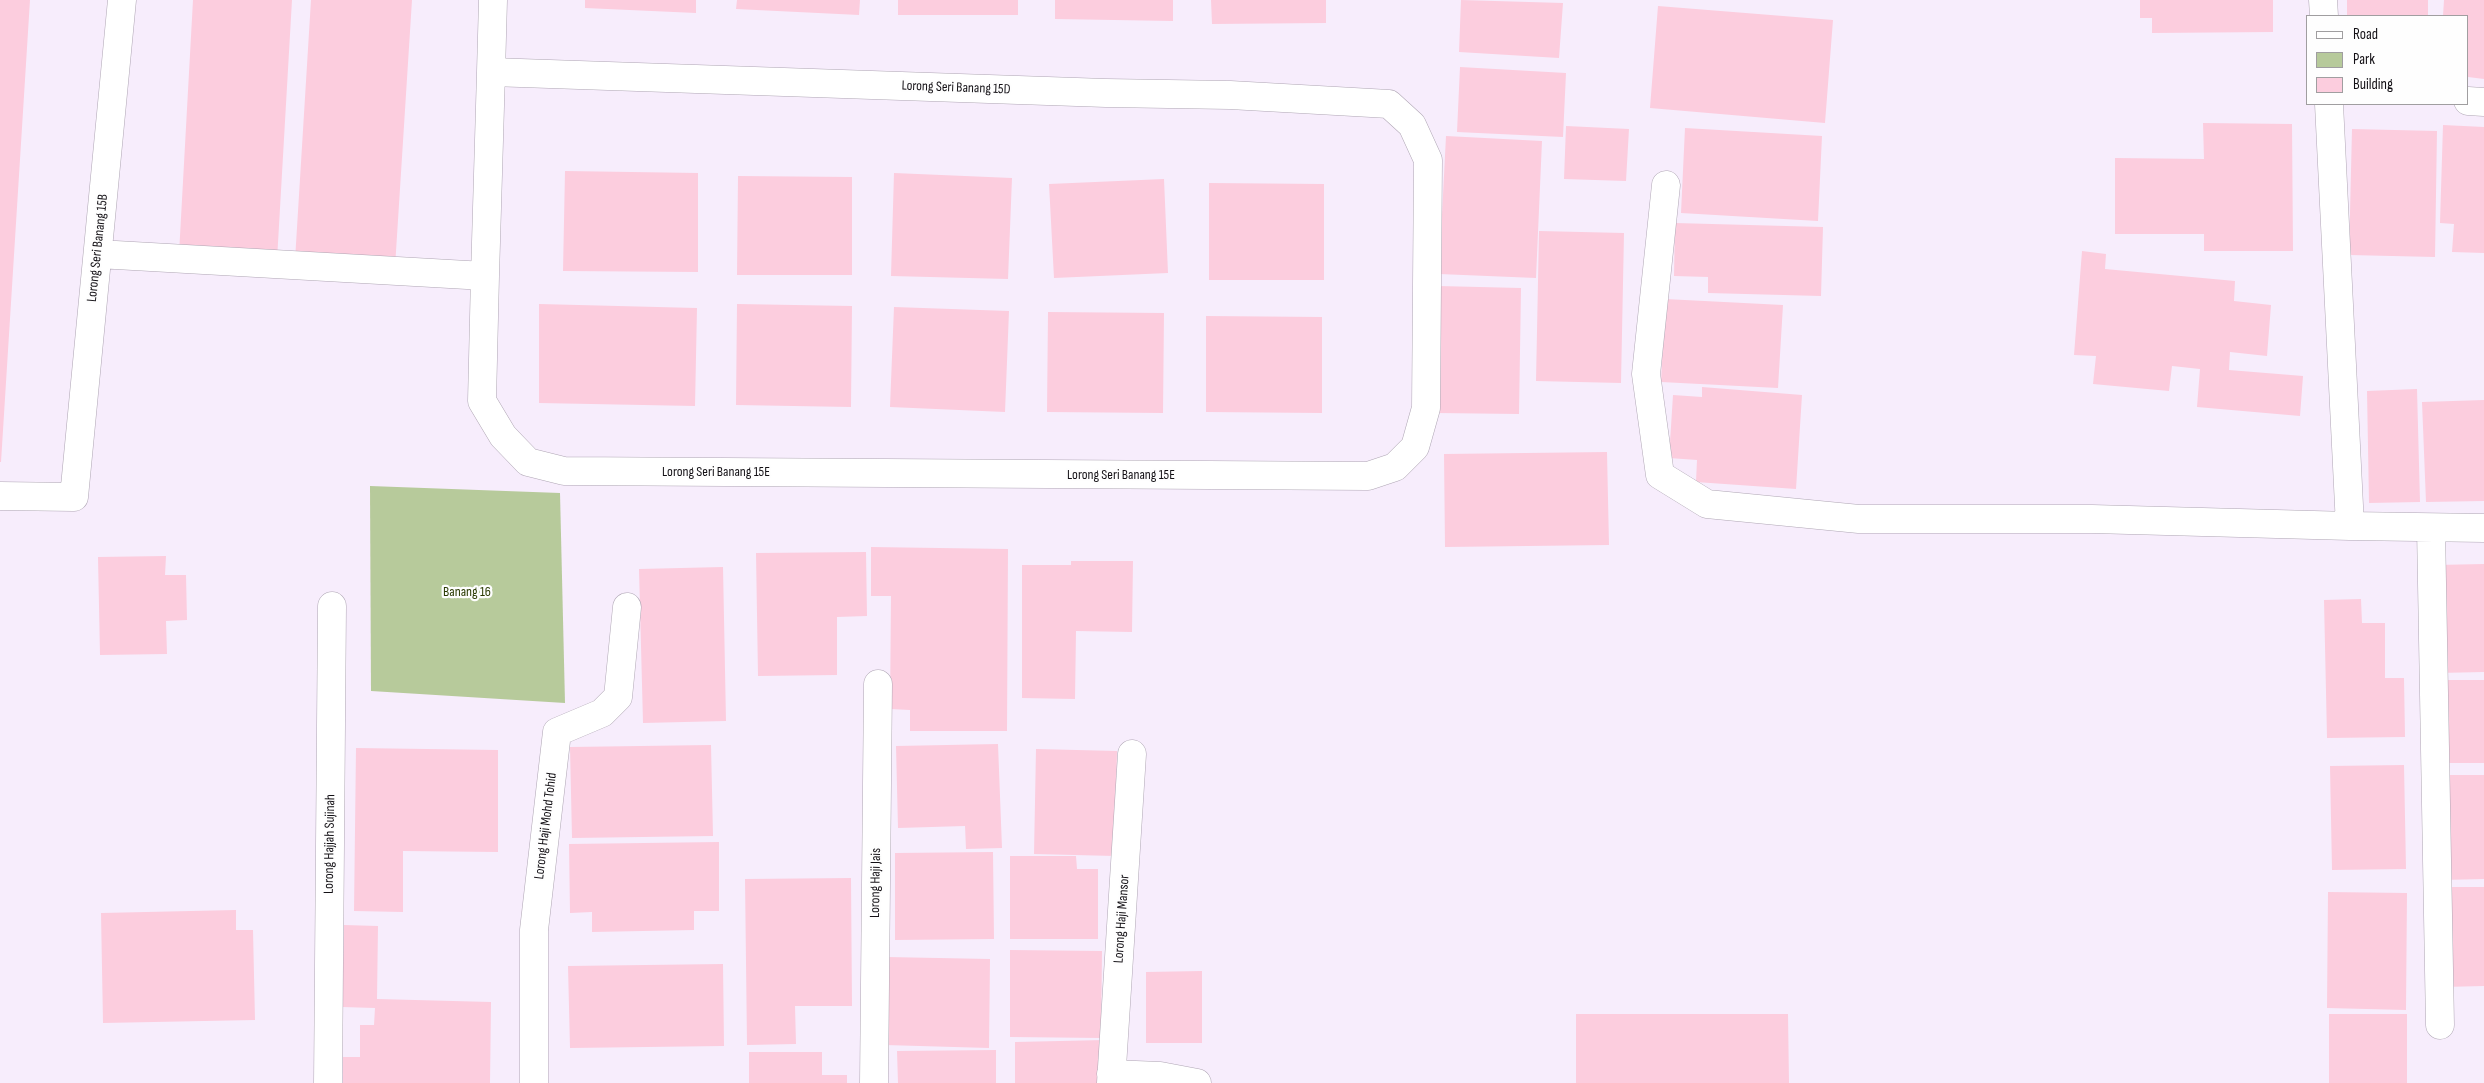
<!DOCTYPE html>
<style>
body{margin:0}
#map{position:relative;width:2484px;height:1083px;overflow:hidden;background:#f7edfc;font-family:"Sofia Sans Condensed",sans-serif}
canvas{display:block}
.legend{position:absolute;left:2306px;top:15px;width:162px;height:90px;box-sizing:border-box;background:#fefefe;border:1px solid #a09ea0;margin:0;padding:6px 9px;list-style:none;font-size:15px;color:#120f14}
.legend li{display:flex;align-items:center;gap:10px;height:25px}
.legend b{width:25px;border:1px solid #a09ea0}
</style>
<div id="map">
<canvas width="2484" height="1083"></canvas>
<ul class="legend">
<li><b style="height:6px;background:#fff"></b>Road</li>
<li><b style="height:14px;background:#b7ca9b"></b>Park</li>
<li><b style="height:14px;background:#fccdde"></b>Building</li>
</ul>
</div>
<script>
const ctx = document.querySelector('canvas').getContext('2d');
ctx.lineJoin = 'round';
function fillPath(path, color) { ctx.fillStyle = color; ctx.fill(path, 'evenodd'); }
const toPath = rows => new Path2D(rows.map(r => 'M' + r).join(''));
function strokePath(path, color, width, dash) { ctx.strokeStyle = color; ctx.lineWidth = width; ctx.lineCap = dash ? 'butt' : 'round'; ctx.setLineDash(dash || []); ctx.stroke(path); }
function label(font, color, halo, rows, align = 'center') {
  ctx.font = font + ' "Sofia Sans Condensed",sans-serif'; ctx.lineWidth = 4.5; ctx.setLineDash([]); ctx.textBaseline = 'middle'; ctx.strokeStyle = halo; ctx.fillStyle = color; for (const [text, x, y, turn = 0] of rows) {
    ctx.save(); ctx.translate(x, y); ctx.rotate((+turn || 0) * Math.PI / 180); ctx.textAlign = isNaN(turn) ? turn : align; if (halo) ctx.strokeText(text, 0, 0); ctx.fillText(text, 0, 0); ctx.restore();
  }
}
fillPath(toPath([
 [370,486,560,493,565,703,371,691]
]), '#b7ca9b');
fillPath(toPath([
 [0,0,30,0,1,462,0,462],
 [193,0,292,0,277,260,179,254],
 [311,0,412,0,395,267,295,260],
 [585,0,696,0,696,13,585,8],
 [737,0,860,0,859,15,736,9],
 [898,0,1018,0,1018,15,898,15],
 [1055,0,1173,0,1173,21,1055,19],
 [1211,0,1326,0,1326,23,1212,24],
 [1461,0,1563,3,1559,58,1459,52],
 [2140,0,2273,0,2273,32,2152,33,2152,18,2140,18],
 [2347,0,2428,0,2428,16,2347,16],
 [2444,0,2484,0,2484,79,2468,77,2468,16,2443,16],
 [1658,6,1833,20,1825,123,1650,108],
 [1460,67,1566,73,1563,137,1457,132],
 [2203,123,2292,124,2293,251,2204,251,2204,234,2115,234,2115,158,2204,159],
 [2443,125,2484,127,2484,253,2452,252,2454,224,2440,223],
 [1566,126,1629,129,1626,181,1564,179],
 [1685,128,1822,136,1818,221,1681,213],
 [2352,129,2437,131,2435,257,2349,255],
 [1446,136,1542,141,1536,278,1439,274],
 [565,171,698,173,698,272,563,271],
 [894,173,1012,178,1008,279,891,276],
 [738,176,852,177,852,275,737,275],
 [1164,179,1168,273,1054,278,1049,184],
 [1209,183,1324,184,1324,280,1209,280],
 [1675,223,1823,227,1821,296,1708,293,1708,277,1674,276],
 [1539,231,1624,233,1621,383,1536,381],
 [2082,251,2106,254,2105,269,2235,281,2234,301,2271,305,2267,356,2230,352,2229,370,2303,376,2300,416,2197,407,2200,369,2172,366,2169,391,2093,384,2096,356,2074,355],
 [1438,286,1521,288,1519,414,1436,413],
 [1665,299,1783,305,1778,388,1661,382],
 [539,304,697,308,695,406,539,403],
 [737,304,852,306,851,407,736,405],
 [894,307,1009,311,1005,412,890,407],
 [1048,312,1164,313,1163,413,1047,412],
 [1206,316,1322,317,1322,413,1206,412],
 [1702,387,1802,395,1796,489,1696,482,1697,460,1669,458,1673,395,1702,397],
 [2417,389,2420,502,2369,503,2367,391],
 [2484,400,2484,501,2426,502,2422,402],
 [1607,452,1609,545,1445,547,1444,454],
 [871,547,1008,549,1007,731,910,731,910,710,890,709,891,596,871,596],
 [866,552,867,616,837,617,837,675,758,676,756,553],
 [166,556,165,575,186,575,187,620,166,621,167,654,100,655,98,557],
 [1071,561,1133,561,1132,632,1076,631,1075,699,1022,698,1022,565,1071,565],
 [2484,564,2484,672,2438,673,2436,565],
 [723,567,726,721,643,723,639,569],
 [2361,599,2362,623,2385,623,2385,678,2404,678,2405,737,2327,738,2324,600],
 [2434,680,2484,680,2484,763,2433,763],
 [998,744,1002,848,966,849,965,826,898,828,896,746],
 [711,745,713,836,572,838,570,747],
 [356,748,498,750,498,852,403,851,403,912,354,911],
 [1036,749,1117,751,1115,856,1034,854],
 [2404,765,2406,869,2332,870,2330,766],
 [2439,775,2484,775,2484,879,2442,880],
 [719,842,719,911,694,911,694,930,592,932,592,912,570,913,569,844],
 [993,852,994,939,895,940,895,853],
 [1010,856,1076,856,1077,869,1098,869,1098,939,1010,939],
 [851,878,852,1006,795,1006,796,1044,747,1045,745,879],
 [2441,887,2484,887,2484,986,2443,987],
 [2328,892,2407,893,2406,1010,2327,1008],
 [236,910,236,930,253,930,255,1020,103,1023,101,913],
 [344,925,378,926,377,999,491,1002,490,1083,343,1083,343,1057,360,1057,360,1025,374,1025,375,1008,342,1007],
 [1010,950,1102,951,1101,1038,1010,1037],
 [887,957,990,959,989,1048,885,1045],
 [723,964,724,1046,570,1048,568,966],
 [1202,971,1202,1043,1146,1043,1146,972],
 [1576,1014,1788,1014,1789,1083,1576,1083],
 [2329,1014,2407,1014,2407,1083,2329,1083],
 [1105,1040,1106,1083,1015,1083,1015,1042],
 [996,1050,996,1083,898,1083,897,1051],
 [749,1052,822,1052,822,1075,847,1075,847,1083,749,1083]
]), '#fccdde');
const minor = toPath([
 [2323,0,2324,16],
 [491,72,1106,93,1230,95,1389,104,1412,125,1428,160,1426,408,1415,447,1395,467,1368,476,564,471,528,462,503,436,482,401,485,276,491,72,493,0],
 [2468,101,2484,102],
 [1666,185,1646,374,1660,475,1707,504,1859,519,2092,519,2350,526,2329,104],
 [98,254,485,276],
 [0,496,74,497,122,0],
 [2350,526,2484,528],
 [2431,528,2440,1025],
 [1111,1074,1160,1076,1197,1083],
 [328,1083,332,606],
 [534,1083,534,930,557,732,602,713,618,697,627,607],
 [874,1083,878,684],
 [1111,1083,1132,754]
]);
strokePath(minor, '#afa6b4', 29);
strokePath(minor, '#fff', 28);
label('14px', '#120f14', '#fefefe', [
 ["Lorong Seri Banang 15D",956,88,2],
 ["Lorong Seri Banang 15B",98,248,-84],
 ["Lorong Seri Banang 15E",716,472],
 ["Lorong Seri Banang 15E",1121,475],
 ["Lorong Haji Mohd Tohid",546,826,-83],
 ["Lorong Hajjah Sujinah",330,844,-89],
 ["Lorong Haji Jais",876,883,-89],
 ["Lorong Haji Mansor",1122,919,-86]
]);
label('14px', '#293900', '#fefefe', [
 ["Banang 16",467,592]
]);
</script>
